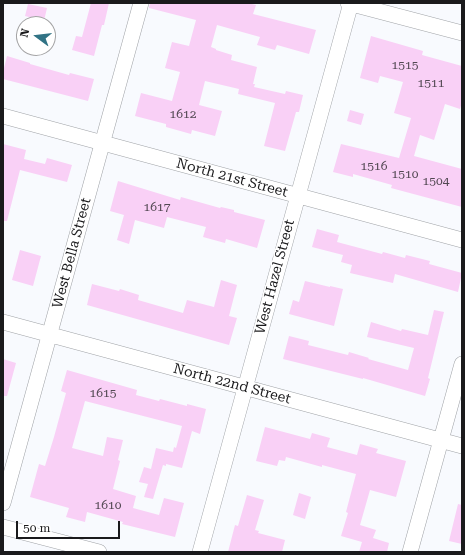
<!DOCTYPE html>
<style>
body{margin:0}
#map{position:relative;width:465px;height:555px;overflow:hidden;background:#f8fafe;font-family:"Roboto Serif",serif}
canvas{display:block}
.frame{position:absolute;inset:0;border:4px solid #1a1a1c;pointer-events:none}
.north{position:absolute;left:16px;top:16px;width:40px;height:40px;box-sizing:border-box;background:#fff;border:1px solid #a3a3a4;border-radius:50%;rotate:285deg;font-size:11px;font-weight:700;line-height:16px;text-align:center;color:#1a1a1c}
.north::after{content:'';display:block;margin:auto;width:14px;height:18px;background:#317385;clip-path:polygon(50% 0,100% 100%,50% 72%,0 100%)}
.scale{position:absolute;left:16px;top:521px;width:104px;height:18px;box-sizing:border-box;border:2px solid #1a1a1c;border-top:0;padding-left:5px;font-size:12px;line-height:14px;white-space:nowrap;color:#1a1a1c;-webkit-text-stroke:3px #fff;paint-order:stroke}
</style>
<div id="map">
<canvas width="465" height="555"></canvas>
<div class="frame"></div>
<div class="north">N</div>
<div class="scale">50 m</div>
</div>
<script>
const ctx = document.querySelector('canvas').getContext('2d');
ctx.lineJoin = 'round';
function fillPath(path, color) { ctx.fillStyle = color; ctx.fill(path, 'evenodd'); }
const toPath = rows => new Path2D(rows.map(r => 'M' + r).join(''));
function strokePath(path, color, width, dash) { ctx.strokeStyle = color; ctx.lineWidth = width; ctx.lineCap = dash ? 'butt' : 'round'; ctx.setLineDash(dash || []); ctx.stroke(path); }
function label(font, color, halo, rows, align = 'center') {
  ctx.font = font + ' "Roboto Serif",serif'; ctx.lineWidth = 3; ctx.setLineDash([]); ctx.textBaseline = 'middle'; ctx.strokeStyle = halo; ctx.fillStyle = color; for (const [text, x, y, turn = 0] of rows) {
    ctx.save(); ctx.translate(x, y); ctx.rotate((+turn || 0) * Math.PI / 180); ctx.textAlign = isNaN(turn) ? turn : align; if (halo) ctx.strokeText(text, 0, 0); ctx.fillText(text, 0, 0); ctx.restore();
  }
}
fillPath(toPath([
 [91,3,109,3,104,25,102,25,94,56,72,50,76,36,82,37],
 [150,3,248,3,256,5,253,14,316,30,309,54,277,45,275,50,257,45,260,37,217,25,211,47,216,49,216,50,232,55,231,60,257,67,253,84,255,84,254,87,285,94,286,91,303,95,299,112,296,112,285,151,264,146,275,103,238,94,239,89,205,81,199,105,222,111,215,136,192,130,191,134,166,127,166,124,135,116,141,93,172,101,180,72,165,68,172,42,189,46,196,20,149,8],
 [28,4,47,8,44,21,25,16],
 [371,36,423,51,422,55,462,66,462,102,460,109,445,104,434,140,420,135,414,156,462,169,462,207,391,188,392,185,353,174,353,177,333,172,341,144,399,158,411,118,394,113,403,82,380,76,378,83,360,78],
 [7,56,30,63,30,64,69,75,70,73,94,79,88,101,3,79,3,72],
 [350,110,364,114,361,125,347,121],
 [3,144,26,150,24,159,45,164,47,158,72,165,67,182,20,170,7,221,3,221],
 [118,181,180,200,181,197,220,208,221,207,234,210,234,212,265,220,257,248,226,239,225,243,203,237,206,227,167,217,164,228,135,220,129,244,117,240,124,215,110,211],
 [317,229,339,235,337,242,382,254,383,252,405,258,406,255,430,261,429,264,462,273,458,292,395,274,393,283,350,273,352,265,341,262,343,255,312,247],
 [20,250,41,256,33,286,12,280],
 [221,280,237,285,229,316,237,318,229,345,87,305,92,284,119,291,120,289,139,295,138,300,183,313,187,300,214,307],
 [305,281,330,287,330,286,343,289,334,326,289,314,293,300,299,302],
 [434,310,444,312,428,378,430,379,425,396,363,378,363,379,283,359,289,336,309,341,308,345,348,355,349,352,369,358,368,359,408,370,414,348,367,337,371,322,401,331,402,329,428,335],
 [3,359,16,363,7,396,3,396],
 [67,370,137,390,136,395,159,401,160,399,187,406,187,404,206,409,200,434,192,431,182,468,166,464,166,466,163,465,153,499,144,497,148,484,139,482,144,467,151,469,156,448,173,452,174,447,176,448,182,426,85,401,72,448,103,456,107,437,123,440,118,460,120,461,113,489,136,496,133,508,159,515,164,498,184,503,175,537,122,524,123,522,87,512,85,522,66,517,69,508,30,497,39,464,45,466,54,437,66,393,61,391],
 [265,427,310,439,312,433,330,438,327,447,357,455,360,444,378,449,376,453,406,461,396,497,370,490,360,525,376,530,373,538,389,543,387,552,359,552,362,542,341,536,348,513,346,512,356,474,322,465,322,467,286,457,285,461,279,460,277,466,256,461],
 [299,493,311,497,305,519,293,515],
 [247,495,264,500,255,530,259,531,258,533,285,540,282,552,228,552,235,525,238,526],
 [458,504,462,505,462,544,449,541]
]), '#f9d0f6');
const minor = toPath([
 [348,3,462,33],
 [3,116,462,240],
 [3,322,462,446],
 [3,503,141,3],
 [3,527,99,552],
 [200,552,351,3],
 [410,552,462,364]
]);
strokePath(minor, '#a1a4a8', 16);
strokePath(minor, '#fff', 15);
label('12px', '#524852', null, [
 ["1515",405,65],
 ["1511",431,83],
 ["1612",183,114],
 ["1516",374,166],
 ["1510",405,174],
 ["1504",436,181],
 ["1617",157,207],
 ["1615",103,393],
 ["1610",108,505]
]);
label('14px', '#1a1a1c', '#fff', [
 ["North 21st Street",232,178,15],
 ["West Bella Street",72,253,-75],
 ["West Hazel Street",275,277,-75],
 ["North 22nd Street",232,384,15]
]);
</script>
